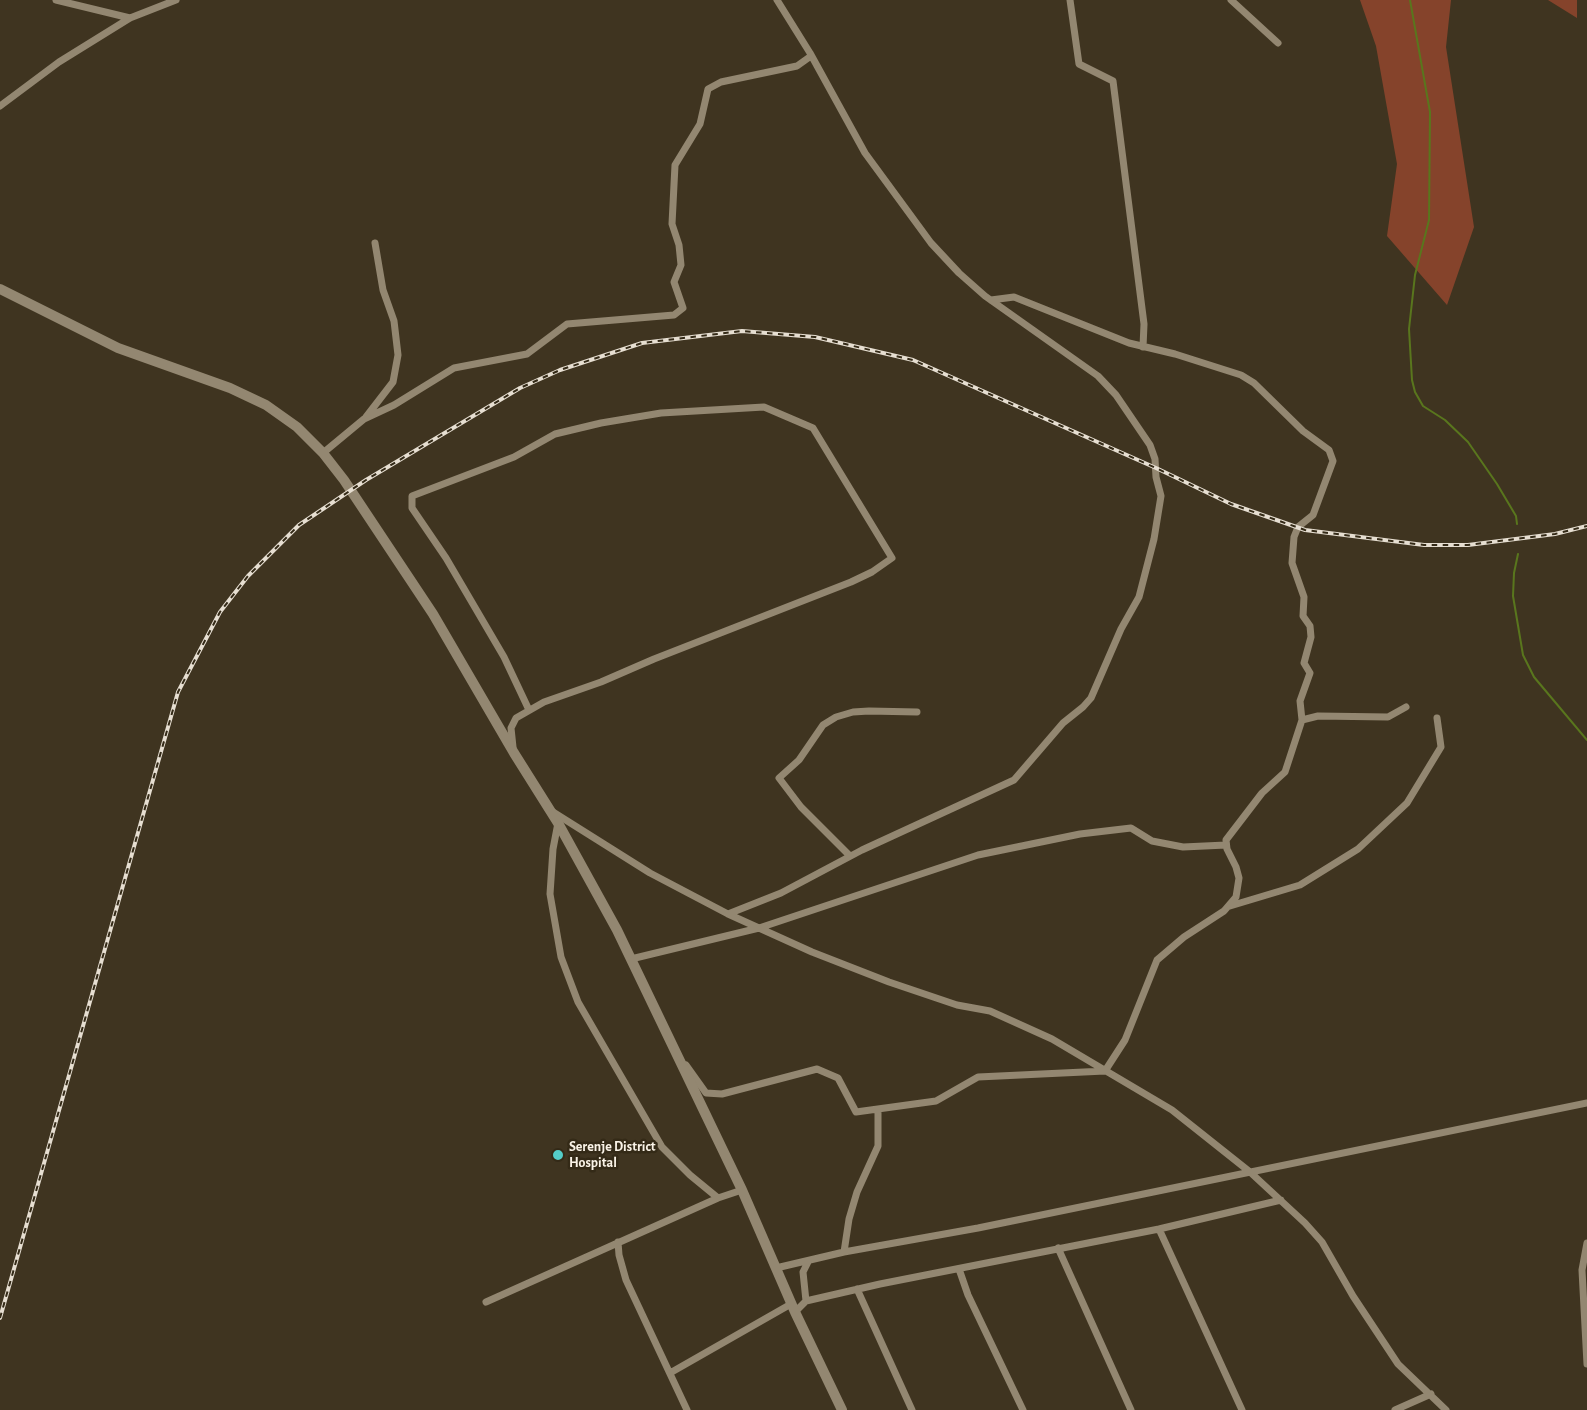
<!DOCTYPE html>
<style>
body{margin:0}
canvas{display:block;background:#3f3420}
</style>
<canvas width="1587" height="1410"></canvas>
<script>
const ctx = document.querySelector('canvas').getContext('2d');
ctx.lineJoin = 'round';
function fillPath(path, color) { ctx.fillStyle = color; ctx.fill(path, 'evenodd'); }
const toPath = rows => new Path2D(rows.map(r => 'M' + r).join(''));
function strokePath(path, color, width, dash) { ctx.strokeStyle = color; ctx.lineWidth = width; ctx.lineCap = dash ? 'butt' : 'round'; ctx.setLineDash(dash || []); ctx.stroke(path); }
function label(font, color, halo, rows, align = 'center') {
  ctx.font = font + ' "Alegreya Sans",sans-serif'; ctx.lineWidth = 5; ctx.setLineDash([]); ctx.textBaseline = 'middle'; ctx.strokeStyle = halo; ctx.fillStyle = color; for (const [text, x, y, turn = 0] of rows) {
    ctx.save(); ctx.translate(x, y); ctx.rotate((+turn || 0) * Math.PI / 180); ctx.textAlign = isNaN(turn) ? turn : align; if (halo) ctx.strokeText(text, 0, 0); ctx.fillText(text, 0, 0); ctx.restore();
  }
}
fillPath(toPath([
 [1360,0,1451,0,1446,47,1474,227,1447,305,1387,236,1397,164,1376,46],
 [1548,0,1577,0,1577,18]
]), '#85432b');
strokePath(toPath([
 [1410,0,1430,112,1429,220,1415,275,1409,329,1412,380,1415,392,1423,406,1445,420,1468,442,1497,484,1516,516,1517,524],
 [1518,554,1514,573,1513,596,1523,655,1534,677,1587,740]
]), '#59761d', 2);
strokePath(toPath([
 [56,0,130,18],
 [1070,0,1079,64,1113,81,1144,324,1143,347],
 [1231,0,1278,43],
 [0,106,59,62,130,18,176,0],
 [991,300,1014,297,1129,343,1175,354,1241,375,1254,383,1303,431,1329,450,1333,461,1313,515,1298,527,1294,537,1292,563,1304,597,1303,616,1310,626,1311,637,1304,663,1310,673,1300,701,1302,720],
 [366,417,393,382,398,355,394,321,383,290,375,243],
 [323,453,364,419,394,405,454,368,527,354,567,324,674,315,683,308,674,282,681,265,679,245,672,224,675,165,700,124,708,89,721,82,797,66,811,56],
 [513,747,511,728,516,718,544,702,601,682,654,659,851,582,872,572,892,558,813,428,764,407,661,413,601,423,555,434,514,457,412,496,412,508,446,558,504,657,529,710],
 [553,812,650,873,728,914,812,952,889,982,957,1005,990,1011,1052,1039,1172,1110,1250,1172,1305,1223,1322,1242,1353,1296,1398,1364,1446,1410],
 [558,823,553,849,550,894,561,957,578,1002,662,1147,690,1175,718,1198],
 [850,856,801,807,779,778,799,760,823,725,836,717,853,712,869,711,917,712],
 [1230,906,1300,885,1358,849,1407,803,1441,747,1437,718],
 [728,914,781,893,862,850,1014,780,1063,723,1083,707,1091,698,1121,629,1139,597,1154,539,1161,496,1156,477,1155,459,1150,445,1116,395,1098,376,985,296,959,273,931,243,865,153,810,53,777,0],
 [631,959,759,928,978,855,1080,834,1131,828,1152,841,1183,847,1226,845],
 [686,1065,706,1093,722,1094,817,1069,838,1078,856,1112,936,1101,978,1077,1105,1071,1125,1040,1157,960,1184,937,1224,911,1236,897,1239,878,1236,867,1227,849,1226,840,1262,793,1285,772,1302,720,1318,716,1388,717,1406,707],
 [1159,1229,1242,1410],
 [618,1242,619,1255,626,1280,687,1410],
 [1587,1243,1582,1270,1587,1364],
 [1058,1248,1131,1410],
 [844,1252,849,1219,857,1192,878,1146,878,1110],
 [776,1268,844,1252,978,1228,1587,1103],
 [959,1269,968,1295,1023,1410],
 [857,1289,912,1410],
 [806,1301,803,1272,808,1262],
 [486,1302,718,1198,742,1190],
 [795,1312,806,1301,880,1284,1159,1229,1281,1200],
 [670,1373,791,1304],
 [1395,1410,1431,1394]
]), '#938771', 7);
strokePath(toPath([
 [0,289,118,348,230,388,266,405,297,427,323,453,344,480,433,614,514,753,558,823,617,930,742,1190,795,1312,842,1410]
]), '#938771', 10);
const rail = toPath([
 [0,1318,178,692,220,612,248,576,299,525,366,480,520,388,560,370,642,343,742,331,815,337,913,360,1156,468,1231,504,1305,530,1424,545,1468,545,1555,534,1587,526]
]);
strokePath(rail, '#e6ded1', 4);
strokePath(rail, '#342a17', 2, [5.5]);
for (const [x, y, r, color] of [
 [558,1155,6,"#54cdc8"]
]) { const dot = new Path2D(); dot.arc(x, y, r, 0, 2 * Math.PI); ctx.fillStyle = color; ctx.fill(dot); strokePath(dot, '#342a17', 2); }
label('bold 14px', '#faf3e7', '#342a17', [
 ["Serenje District",569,1147],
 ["Hospital",569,1163]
], 'left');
</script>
